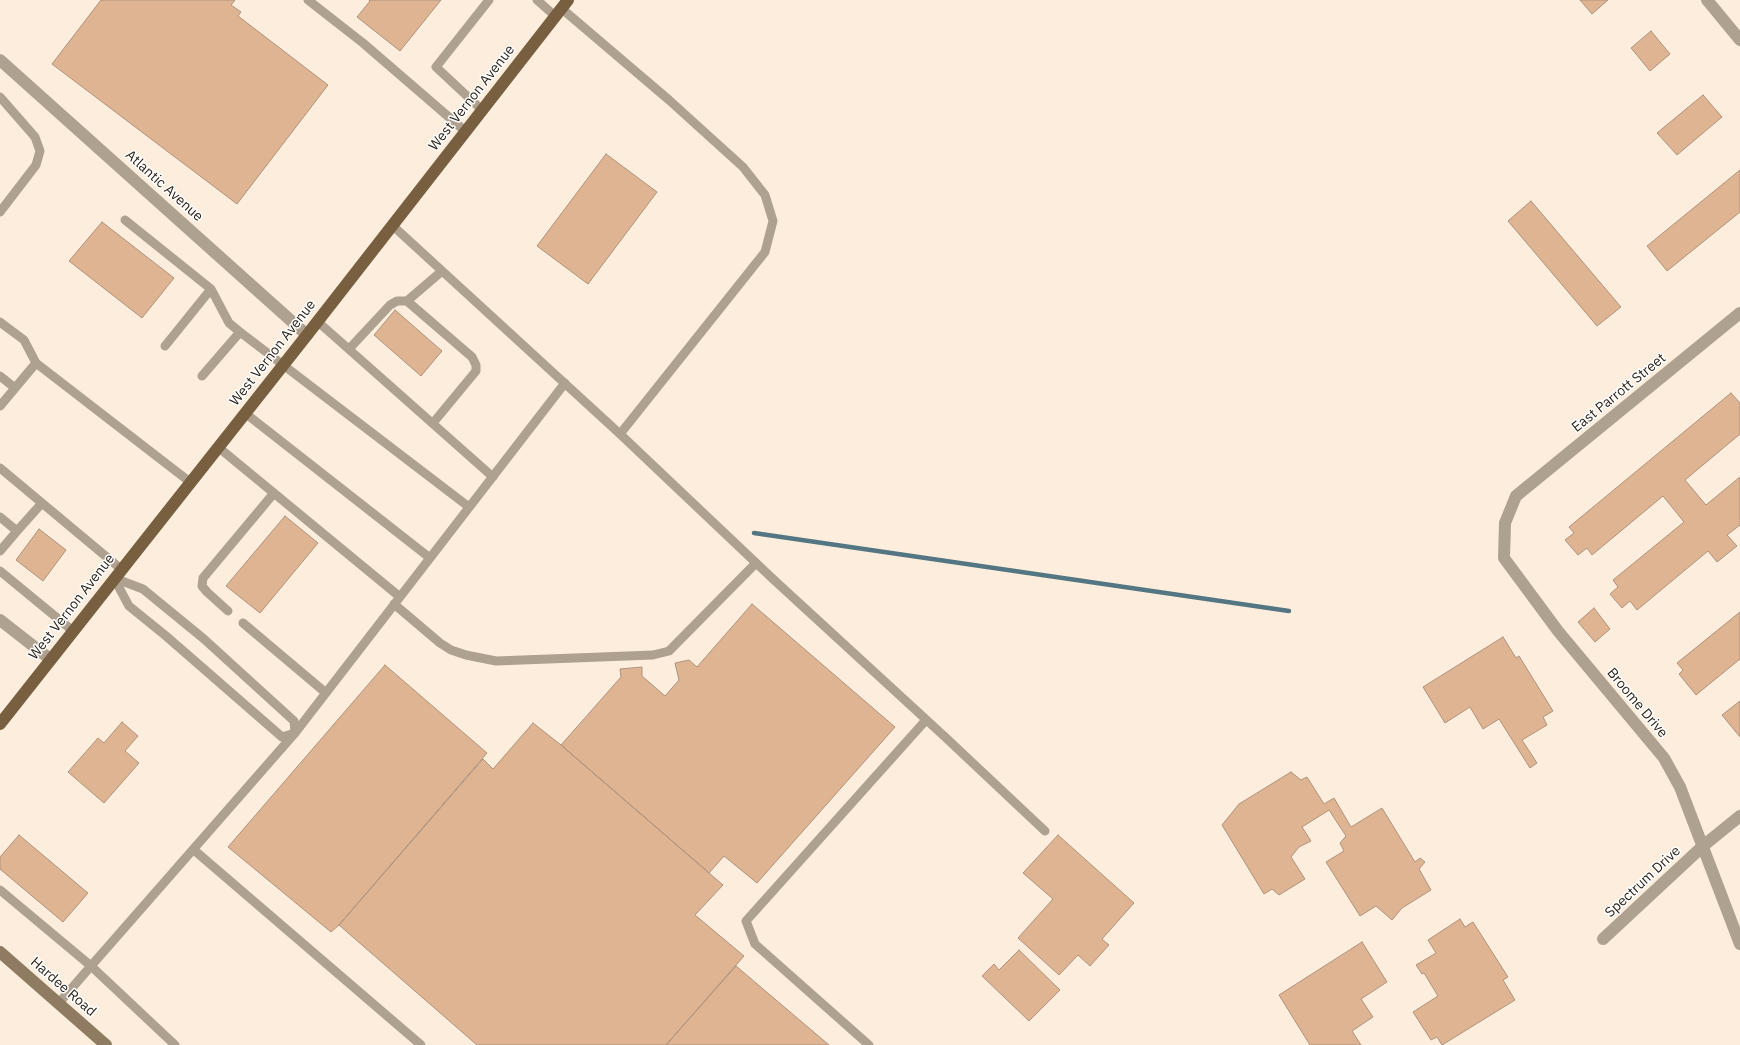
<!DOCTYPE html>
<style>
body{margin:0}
canvas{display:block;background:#fceddc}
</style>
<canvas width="1740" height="1045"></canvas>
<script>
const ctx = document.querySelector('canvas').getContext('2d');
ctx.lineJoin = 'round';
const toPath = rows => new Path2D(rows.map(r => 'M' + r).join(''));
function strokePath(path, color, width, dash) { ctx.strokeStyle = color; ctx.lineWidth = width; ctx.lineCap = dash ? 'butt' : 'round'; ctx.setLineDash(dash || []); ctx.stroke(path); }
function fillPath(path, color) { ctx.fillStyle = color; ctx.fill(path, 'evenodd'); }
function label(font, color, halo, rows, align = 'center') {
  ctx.font = font + ' "IBM Plex Sans",sans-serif'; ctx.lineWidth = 3; ctx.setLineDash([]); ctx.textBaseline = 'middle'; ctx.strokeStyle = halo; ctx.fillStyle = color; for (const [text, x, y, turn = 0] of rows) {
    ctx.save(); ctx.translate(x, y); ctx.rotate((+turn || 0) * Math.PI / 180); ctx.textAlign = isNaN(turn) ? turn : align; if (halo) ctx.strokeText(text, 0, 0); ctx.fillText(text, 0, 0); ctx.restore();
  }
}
strokePath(toPath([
 [754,533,1289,611]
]), '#547683', 4.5);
const building = toPath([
 [101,0,235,0,231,5,241,12,238,16,328,85,237,204,52,64,101,0],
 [369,0,441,0,400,51,357,17,370,1,369,0],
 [1580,0,1608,0,1592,14,1580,0],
 [1651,31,1670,54,1650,71,1631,48,1651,31],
 [1703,95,1722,117,1677,155,1657,133,1703,95],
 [606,154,657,192,588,284,537,246,606,154],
 [1740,170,1740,212,1667,271,1647,246,1740,170],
 [1531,201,1621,307,1597,326,1508,221,1531,201],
 [102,222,174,278,142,318,69,261,102,222],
 [395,310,442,351,421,376,374,335,395,310],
 [1731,393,1740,403,1740,434,1685,480,1706,505,1740,477,1740,525,1727,535,1737,546,1717,562,1708,551,1637,610,1630,601,1622,608,1610,594,1618,587,1613,580,1684,522,1663,496,1592,555,1587,548,1578,555,1565,540,1574,533,1569,527,1731,393],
 [285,516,318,543,260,613,226,586,285,516],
 [39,529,66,550,43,581,16,560,39,529],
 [752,604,895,727,757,883,724,856,709,873,561,745,621,677,620,669,642,667,642,676,665,696,679,680,675,663,689,660,697,667,752,604],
 [1594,608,1610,629,1595,642,1578,622,1594,608],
 [1740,612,1740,659,1696,695,1679,674,1683,670,1677,663,1740,612],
 [1503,637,1516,658,1519,656,1553,711,1543,717,1547,725,1522,740,1537,763,1530,768,1499,719,1483,729,1470,707,1445,723,1423,687,1503,637],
 [385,665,487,753,339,925,331,932,228,847,385,665],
 [1740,701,1740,737,1722,715,1740,701],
 [122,722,138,736,125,751,139,763,104,803,68,772,98,738,104,743,122,722],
 [533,723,561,745,723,885,695,915,744,956,666,1045,477,1045,339,925,483,759,493,769,533,723],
 [1291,772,1301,780,1307,777,1324,804,1334,798,1351,827,1382,808,1415,862,1420,858,1425,862,1419,869,1431,890,1402,908,1392,920,1376,906,1360,916,1326,862,1344,851,1340,843,1346,836,1329,810,1302,827,1311,841,1299,847,1291,857,1305,879,1279,895,1272,889,1264,894,1222,825,1239,804,1291,772],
 [19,835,88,893,63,922,0,869,0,857,19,835],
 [1058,835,1134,903,1102,939,1109,945,1090,966,1078,955,1059,975,1018,938,1053,899,1023,873,1058,835],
 [1460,919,1465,927,1473,922,1508,977,1503,980,1515,1000,1442,1045,1437,1037,1431,1040,1413,1012,1438,996,1424,973,1422,974,1416,965,1436,953,1428,940,1460,919],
 [1362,942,1387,982,1361,999,1373,1017,1352,1031,1361,1045,1310,1045,1279,995,1362,942],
 [1019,950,1060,990,1029,1021,982,976,994,964,999,970,1019,950],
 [736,966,829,1045,666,1045,736,966]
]);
fillPath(building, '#deb493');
strokePath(building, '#af927c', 1);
strokePath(toPath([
 [308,0,363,43,465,131],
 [537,0,555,16],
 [561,8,669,100,743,167,765,195,773,221,765,252,620,434],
 [0,97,35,137,40,151,36,165,0,212],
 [482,110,436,67,489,0],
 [125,220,211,289,229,323,240,332,469,507],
 [392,225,620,434,773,579,944,736,1045,831],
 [317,321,493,477],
 [0,322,24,340,36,363],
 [165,346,211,289],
 [349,349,390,305,397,301,407,301],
 [0,376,15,388],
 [202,376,240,332],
 [0,406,36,363,190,482],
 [245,413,430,558],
 [433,423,476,371,476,365,472,357,407,301,442,271],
 [218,447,400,597],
 [0,468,121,569],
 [0,517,17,531,42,503],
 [0,551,17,531],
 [0,571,73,631],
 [114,578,143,589,204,639,294,721,295,733,282,737,166,636,129,606,114,578],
 [394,604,440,643,451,650,466,655,496,661,653,655,669,651,756,563],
 [228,611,207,592,202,586,203,578,274,493],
 [243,623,326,693],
 [194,850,421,1045],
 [0,890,91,966,58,1004],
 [175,1045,91,966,295,733,565,383],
 [869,1045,755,944,746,921,926,720]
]), '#aea18f', 9);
strokePath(toPath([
 [1707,0,1740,40],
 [0,60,307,335],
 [1740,313,1516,496,1505,523,1504,558,1558,631,1664,758,1680,787,1740,944],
 [0,620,50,659],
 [1603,939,1703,846,1740,816]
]), '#aea18f', 12);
strokePath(toPath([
 [0,952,106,1045]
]), '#8e7b61', 12);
strokePath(toPath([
 [0,724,307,335,568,0]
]), '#775f40', 12);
label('14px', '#2d2419', '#fff', [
 ["West Vernon Avenue",472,98,-52],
 ["Atlantic Avenue",164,186,42],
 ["West Vernon Avenue",273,353,-52],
 ["East Parrott Street",1619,393,-39],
 ["West Vernon Avenue",72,607,-52],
 ["Broome Drive",1637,703,50],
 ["Spectrum Drive",1643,882,-43],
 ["Hardee Road",63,987,41]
]);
</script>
